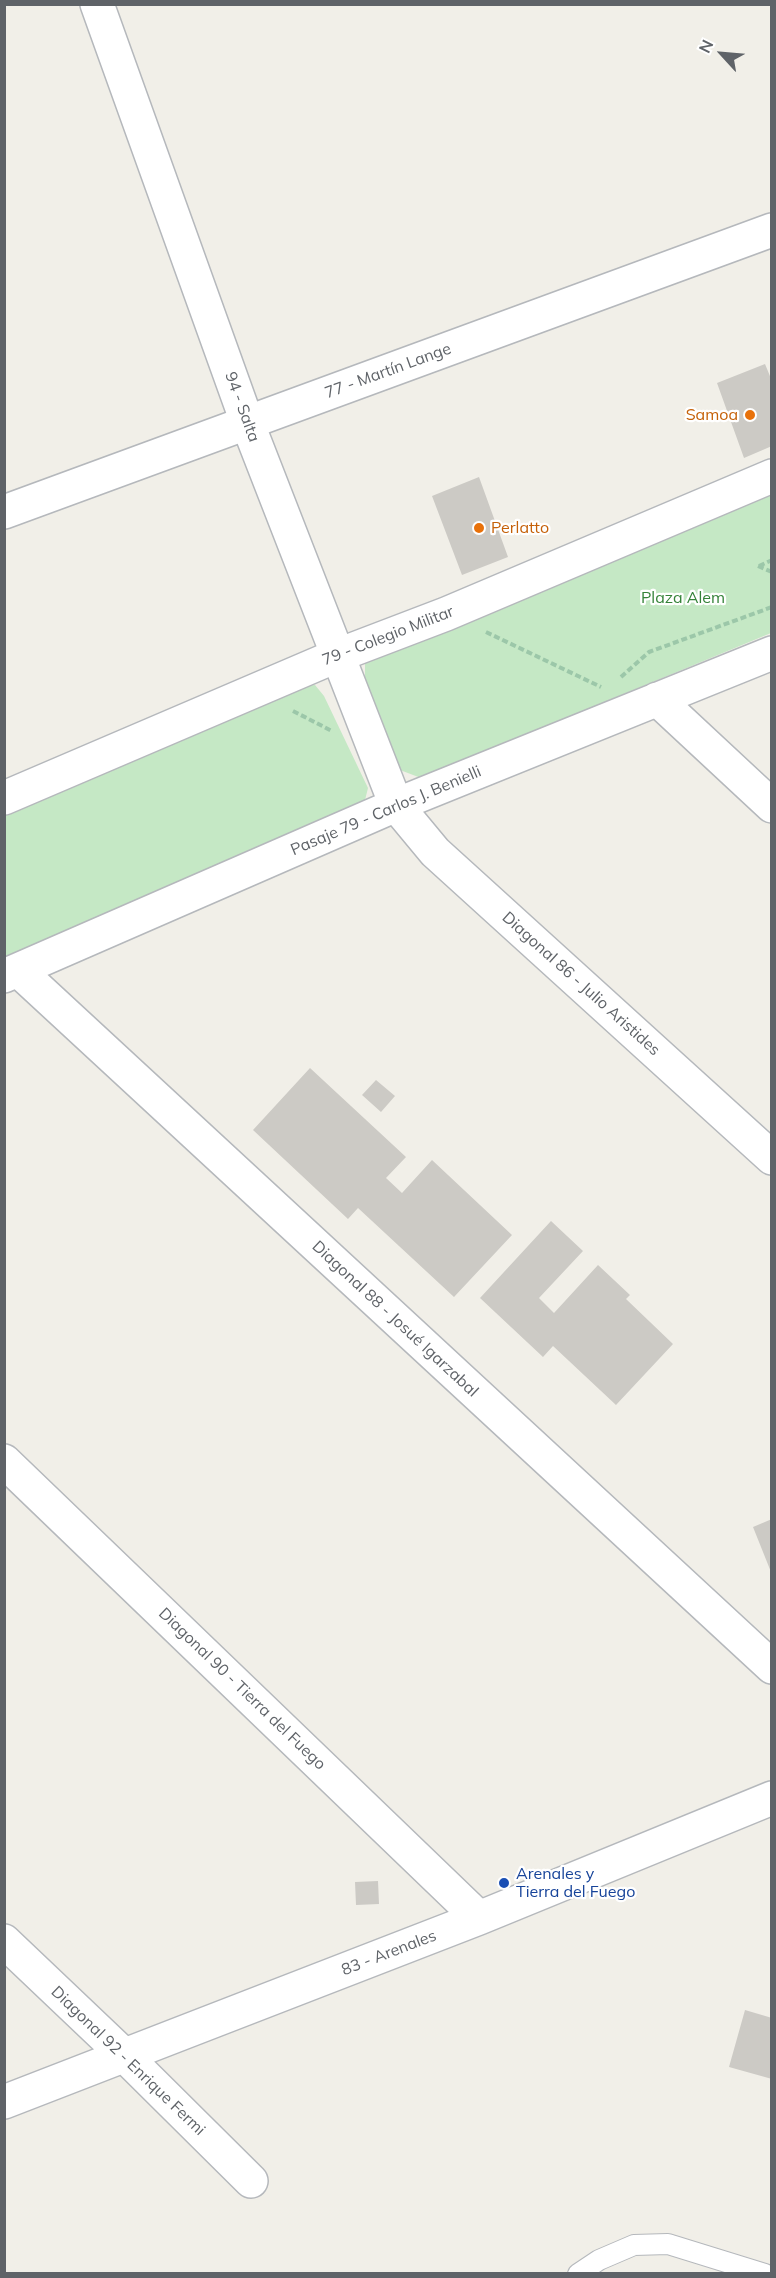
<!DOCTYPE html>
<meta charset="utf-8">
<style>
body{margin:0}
#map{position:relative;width:776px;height:2278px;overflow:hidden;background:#f1efe8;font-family:Mulish,sans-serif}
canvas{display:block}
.frame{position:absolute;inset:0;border:6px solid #5f6368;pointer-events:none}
.north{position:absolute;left:692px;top:24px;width:60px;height:60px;-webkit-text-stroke:4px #fff;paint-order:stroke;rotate:296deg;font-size:16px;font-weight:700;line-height:24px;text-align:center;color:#5f6368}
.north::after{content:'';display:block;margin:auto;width:21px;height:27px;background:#5f6368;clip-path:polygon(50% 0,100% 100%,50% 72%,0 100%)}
</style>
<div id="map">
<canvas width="776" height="2278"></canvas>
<div class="frame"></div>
<div class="north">N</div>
</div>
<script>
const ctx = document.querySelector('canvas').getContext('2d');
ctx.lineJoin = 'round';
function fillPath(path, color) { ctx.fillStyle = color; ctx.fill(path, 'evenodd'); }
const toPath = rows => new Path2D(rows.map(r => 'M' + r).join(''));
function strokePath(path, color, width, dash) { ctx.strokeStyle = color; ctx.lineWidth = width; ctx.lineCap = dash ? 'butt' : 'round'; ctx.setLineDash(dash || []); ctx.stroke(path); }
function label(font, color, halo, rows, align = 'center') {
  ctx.font = font + ' Mulish,sans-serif'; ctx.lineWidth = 4.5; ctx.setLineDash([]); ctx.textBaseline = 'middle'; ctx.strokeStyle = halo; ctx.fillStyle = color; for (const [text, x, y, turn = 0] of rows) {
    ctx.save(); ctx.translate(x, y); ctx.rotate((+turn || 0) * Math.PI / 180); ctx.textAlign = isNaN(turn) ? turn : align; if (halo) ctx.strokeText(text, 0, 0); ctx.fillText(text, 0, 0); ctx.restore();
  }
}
fillPath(toPath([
 [771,490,771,633,421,778,400,770,365,678,365,660],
 [315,685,324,696,368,788,365,800,359,809,5,964,5,812,302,686]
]), '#c5e8c5');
fillPath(toPath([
 [765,364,772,381,772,446,744,458,717,383],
 [479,477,508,557,462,575,432,496],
 [310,1068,406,1157,386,1178,402,1193,432,1160,512,1235,454,1297,358,1208,348,1219,253,1130],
 [376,1080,395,1096,381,1112,362,1095],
 [551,1221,583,1251,539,1298,554,1313,598,1265,630,1295,626,1299,673,1344,616,1405,553,1346,543,1357,480,1298],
 [772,1519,772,1572,771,1572,753,1527],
 [378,1881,379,1904,356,1905,355,1882],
 [745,2010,772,2018,772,2079,729,2067]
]), '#cccac5');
const service = toPath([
 [578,2274,599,2260,634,2245,668,2244,765,2274]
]);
const minor = toPath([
 [97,4,247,422,396,805,435,852,772,1158],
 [657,699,772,806],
 [18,970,772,1667],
 [4,976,396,805,772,653],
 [4,1461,479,1918],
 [4,1941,125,2056,251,2181],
 [4,2102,479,1918,772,1798]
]);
const tertiary = toPath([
 [4,512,772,230],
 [4,798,336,656,446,614,772,476]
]);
strokePath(service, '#b5b8bc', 22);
strokePath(minor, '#b5b8bc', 36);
strokePath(tertiary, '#b5b8bc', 36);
strokePath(toPath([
 [758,566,772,572],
 [759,566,772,560],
 [486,632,601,687],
 [621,677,649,652,772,607],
 [293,711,332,731]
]), '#9cc7a9', 4, [6, 3]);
strokePath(service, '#fff', 20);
strokePath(minor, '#fff', 33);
strokePath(tertiary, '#fff', 33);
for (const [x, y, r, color] of [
 [750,415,6,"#e8710a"],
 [479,528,6,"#e8710a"],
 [504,1883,6,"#1a4fb4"]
]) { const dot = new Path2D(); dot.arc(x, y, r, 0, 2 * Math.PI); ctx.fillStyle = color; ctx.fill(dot); strokePath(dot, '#fff', 2); }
label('16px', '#5f6368', '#fff', [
 ["77 - Martín Lange",388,371,-20],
 ["94 - Salta",242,407,70],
 ["79 - Colegio Militar",388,636,-21],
 ["Pasaje 79 - Carlos J. Benielli",386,811,-23],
 ["Diagonal 86 - Julio Aristides",581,984,42],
 ["Diagonal 88 - Josué Igarzabal",395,1319,43],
 ["Diagonal 90 - Tierra del Fuego",242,1689,44],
 ["83 - Arenales",389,1953,-21],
 ["Diagonal 92 - Enrique Fermi",128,2061,44]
]);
label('16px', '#c56008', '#fff', [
 ["Samoa",738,415],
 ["Perlatto",491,528,"left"]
], 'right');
label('16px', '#348238', '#fff', [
 ["Plaza Alem",683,598]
]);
label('16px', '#164399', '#fff', [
 ["Arenales y",516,1874],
 ["Tierra del Fuego",516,1892]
], 'left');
</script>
